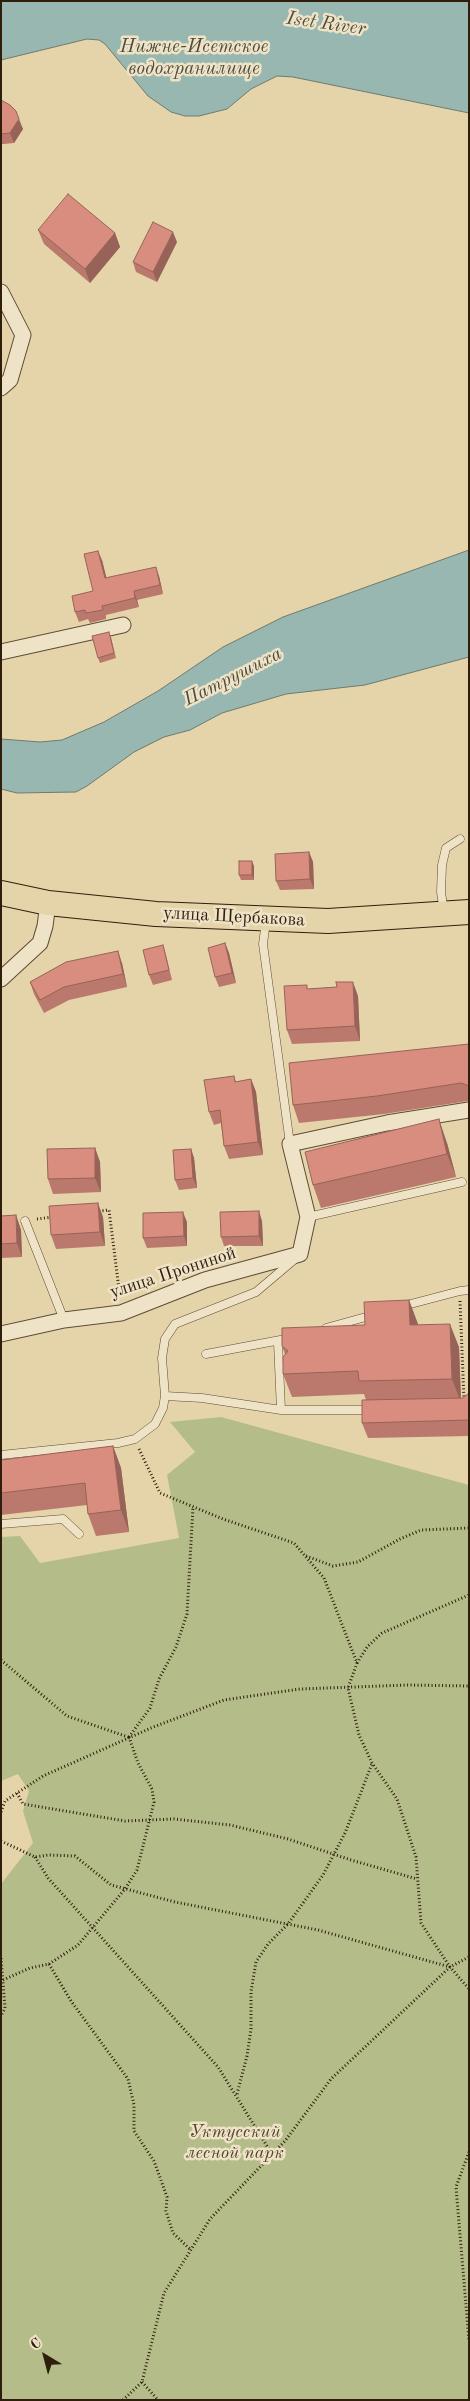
<!DOCTYPE html>
<meta charset="utf-8">
<style>
body{margin:0}
#map{position:relative;width:470px;height:2401px;overflow:hidden;background:#e5d4a9;font-family:"Old Standard TT",serif}
canvas{display:block}
.frame{position:absolute;inset:0;border:2px solid #301e0d;pointer-events:none}
.north{position:absolute;left:20px;top:2331px;width:50px;height:50px;-webkit-text-stroke:4px #eee3c7;paint-order:stroke;rotate:323deg;font-size:14px;font-weight:700;line-height:20px;text-align:center;color:#301e0d}
.north::after{content:'';display:block;margin:auto;width:18px;height:22px;background:#301e0d;clip-path:polygon(50% 0,100% 100%,50% 72%,0 100%)}
</style>
<div id="map">
<canvas width="470" height="2401"></canvas>
<div class="frame"></div>
<div class="north">С</div>
</div>
<script>
const ctx = document.querySelector('canvas').getContext('2d');
ctx.lineJoin = 'round';
function fillPath(path, color) { ctx.fillStyle = color; ctx.fill(path, 'evenodd'); }
const toPath = rows => new Path2D(rows.map(r => 'M' + r).join(''));
function strokePath(path, color, width, dash) { ctx.strokeStyle = color; ctx.lineWidth = width; ctx.lineCap = dash ? 'butt' : 'round'; ctx.setLineDash(dash || []); ctx.stroke(path); }
function label(font, color, halo, rows, align = 'center') {
  ctx.font = font + ' "Old Standard TT",serif'; ctx.lineWidth = 5; ctx.setLineDash([]); ctx.textBaseline = 'middle'; ctx.strokeStyle = halo; ctx.fillStyle = color; for (const [text, x, y, turn = 0] of rows) {
    ctx.save(); ctx.translate(x, y); ctx.rotate((+turn || 0) * Math.PI / 180); ctx.textAlign = isNaN(turn) ? turn : align; if (halo) ctx.strokeText(text, 0, 0); ctx.fillText(text, 0, 0); ctx.restore();
  }
}
fillPath(toPath([
 [221,1417,469,1485,469,2400,1,2400,1,1884,33,1843,23,1811,29,1791,18,1774,1,1781,1,1537,20,1536,40,1563,179,1538,167,1475,195,1452,170,1422]
]), '#b4bd89');
const water = toPath([
 [1,1,469,1,469,113,293,77,277,76,251,89,227,109,199,116,185,116,171,112,148,96,105,44,99,40,87,39,1,60,1,1],
 [469,550,469,657,365,685,286,694,222,713,190,730,164,737,134,752,87,786,76,792,17,793,1,789,1,739,40,742,62,740,104,722,158,691,223,647,283,617,469,550]
]);
fillPath(water, '#97b7b0');
strokePath(water, '#6e7a6f', 1);
const service = toPath([
 [444,912,441,892,442,865,446,848,460,839],
 [266,921,263,944,290,1144],
 [308,1217,462,1182],
 [25,1221,64,1320],
 [403,1306,460,1291,469,1290],
 [326,1328,373,1315],
 [278,1342,281,1410],
 [206,1354,291,1338],
 [165,1396,202,1398,281,1410,372,1410],
 [1,1455,118,1443,135,1439,155,1424,163,1408,165,1396,162,1358,165,1339,175,1324,256,1292,295,1259],
 [1,1524,63,1519,79,1534]
]);
const minor = toPath([
 [1,292,23,335,10,380,1,388],
 [1,652,123,625],
 [1,979,40,943,45,926,48,903],
 [1,1334,64,1320,121,1313,205,1280,300,1254,308,1217,290,1144,387,1123,469,1110]
]);
const primary = toPath([
 [1,893,48,903,156,914,328,921,469,912]
]);
strokePath(service, '#5d4c34', 9);
strokePath(minor, '#5d4c34', 17);
strokePath(primary, '#301e0d', 26);
strokePath(toPath([
 [99,1211,109,1210,120,1297],
 [37,1219,53,1217],
 [460,1301,464,1400],
 [139,1449,160,1493,223,1519,294,1543,324,1578,357,1663,348,1688,359,1735,372,1763,397,1799,416,1857,421,1923,450,1967,469,1989],
 [306,1556,333,1566,358,1562,400,1539,421,1530,469,1528],
 [1,1660,67,1716,128,1737],
 [357,1663,367,1647,382,1633,469,1595],
 [129,1737,150,1708,159,1679,176,1647,187,1614,193,1507],
 [17,1793,23,1804,125,1821,174,1819,230,1825,288,1839,351,1860,417,1879],
 [1,1812,5,1801,43,1776,151,1728,224,1700,300,1689,407,1685,469,1686],
 [1,1841,35,1857,48,1855,75,1856,111,1885,175,1902,318,1930,450,1967],
 [35,1857,48,1878,218,2067,272,2154],
 [1,1958,5,2008,1,2016],
 [49,1964,71,2001,128,2079,134,2105,134,2131,154,2161,167,2197,166,2211,173,2233,191,2250],
 [3,1980,30,1968,49,1964,78,1945,125,1889,137,1870,154,1802,152,1789,138,1763,129,1737],
 [237,2094,247,2056,251,2029,251,1992,256,1962,268,1944,288,1924,323,1875,345,1833,372,1764],
 [469,2152,456,2187,469,2341],
 [142,2382,158,2400],
 [123,2400,142,2382,164,2293,210,2219,285,2141,331,2079,450,1967,469,1957]
]), '#301e0d', 3, [1, 2.5]);
strokePath(service, '#eee3c7', 8);
strokePath(minor, '#eee3c7', 15);
strokePath(primary, '#e5d4a9', 24);
fillPath(toPath([
 [1,100,23,129,14,143,4,144,1,144],
 [38,230,115,233,120,247,90,283,44,244],
 [177,242,157,282,136,272,133,262],
 [102,560,106,578,159,576,163,594,137,600,139,607,106,615,106,619,90,623,88,619,79,622,75,612,93,591],
 [111,637,116,658,100,663,98,658],
 [309,852,313,862,314,889,280,890,276,881],
 [254,866,254,880,241,880,239,875],
 [225,943,229,953,236,983,219,987,215,977],
 [163,945,166,955,172,980,153,985,149,975],
 [122,963,127,987,69,1000,44,1013,34,994,30,982],
 [337,987,358,996,360,1041,292,1044,287,1030,308,989],
 [469,1044,469,1101,468,1101,384,1114,299,1123,293,1105],
 [234,1076,236,1082,251,1079,256,1092,263,1155,229,1159,224,1146,221,1123,214,1125,209,1112],
 [447,1143,456,1177,321,1208,313,1185],
 [95,1148,100,1162,101,1192,53,1194,48,1179],
 [191,1149,194,1158,197,1188,179,1190,175,1180],
 [16,1215,21,1230,22,1257,1,1258,1,1216],
 [103,1217,105,1246,56,1249,51,1235],
 [262,1221,263,1246,224,1246,221,1237],
 [187,1222,187,1246,147,1248,143,1238],
 [409,1300,418,1325,459,1347,461,1398,463,1398,469,1393,469,1436,368,1438,362,1423,366,1400,364,1394,292,1397,283,1374,285,1354,282,1346,365,1325],
 [113,1446,121,1468,129,1532,96,1536,88,1514,87,1505,1,1515,1,1460]
]), '#ba796c');
fillPath(toPath([
 [19,119,23,129,14,143,10,133],
 [173,232,177,242,157,282,153,272],
 [115,233,120,247,90,283,85,269],
 [98,551,102,560,109,588,105,578],
 [156,567,159,576,163,594,160,585],
 [134,591,137,600,139,607,135,598],
 [309,852,313,862,314,889,310,879],
 [252,861,254,866,254,880,252,875],
 [225,943,229,953,236,983,232,973],
 [118,951,122,963,127,987,123,974],
 [353,982,358,996,360,1041,355,1026],
 [251,1079,256,1092,263,1155,258,1142],
 [439,1119,447,1143,456,1177,447,1154],
 [95,1148,100,1162,101,1192,95,1178],
 [191,1149,194,1158,197,1188,193,1178],
 [98,1203,103,1217,105,1246,100,1232],
 [259,1211,262,1221,263,1246,259,1236],
 [183,1212,187,1222,187,1246,184,1236],
 [16,1215,21,1230,22,1257,17,1243],
 [409,1300,418,1324,419,1349,410,1325],
 [450,1324,459,1347,461,1403,452,1379],
 [113,1446,121,1468,129,1532,121,1510]
]), '#976358');
const building = toPath([
 [1,100,10,105,16,111,19,119,10,133,1,134,1,100],
 [68,194,115,233,85,269,38,230,68,194],
 [153,222,173,232,153,272,133,262,153,222],
 [98,551,105,578,156,567,160,585,134,591,135,598,102,606,103,610,86,613,85,610,75,612,72,596,93,591,84,554,98,551],
 [109,632,114,653,98,658,92,636,109,632],
 [309,852,310,879,276,881,275,854,309,852],
 [239,861,252,861,252,875,239,875,239,861],
 [225,943,232,973,215,977,208,948,225,943],
 [163,945,169,970,149,975,143,950,163,945],
 [118,951,123,974,64,987,40,1000,30,982,66,962,118,951],
 [336,982,353,982,355,1026,287,1030,284,986,307,985,307,989,337,987,336,982],
 [469,1044,469,1086,461,1083,377,1096,293,1105,289,1063,469,1044],
 [234,1076,235,1082,251,1079,258,1142,224,1146,220,1110,209,1112,204,1080,234,1076],
 [439,1119,447,1154,313,1185,305,1152,439,1119],
 [95,1148,95,1178,48,1179,47,1149,95,1148],
 [191,1149,193,1178,175,1180,173,1150,191,1149],
 [98,1203,100,1232,51,1235,49,1206,98,1203],
 [259,1211,259,1236,221,1237,220,1212,259,1211],
 [183,1212,184,1236,143,1238,143,1213,183,1212],
 [16,1215,17,1243,1,1244,1,1216,16,1215],
 [409,1300,410,1325,450,1324,452,1379,359,1381,358,1371,283,1374,283,1357,288,1351,282,1346,282,1328,365,1325,364,1302,409,1300],
 [469,1393,469,1420,362,1423,362,1400,463,1398,469,1393],
 [113,1446,121,1510,88,1514,85,1483,1,1493,1,1460,113,1446]
]);
fillPath(building, '#d88d7e');
strokePath(building, '#976358', 1);
label('18px', '#301e0d', '#eee3c7', [
 ["улица Щербакова",234,917,3],
 ["улица Прониной",173,1273,-18]
]);
label('italic 18px', '#51462c', '#eee3c7', [
 ["Уктусский",235,2132],
 ["лесной парк",235,2153]
]);
label('italic 19px', '#4f4c3e', '#eee3c7', [
 ["Iset River",326,24,8],
 ["Нижне-Исетское",194,47],
 ["водохранилище",194,69],
 ["Патрушиха",233,677,-27]
]);
</script>
